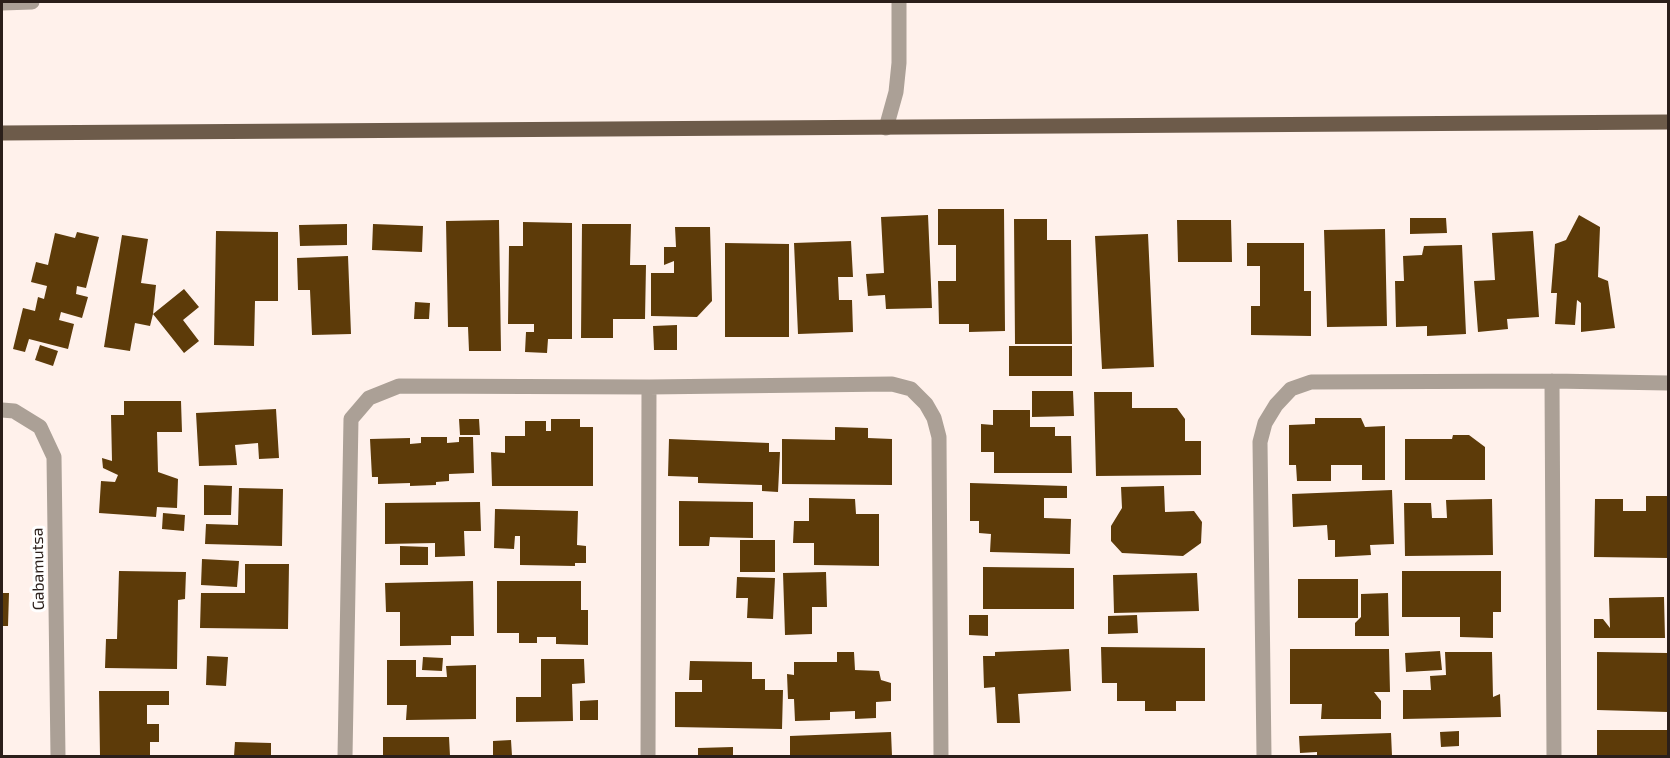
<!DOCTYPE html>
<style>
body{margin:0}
#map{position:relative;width:1670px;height:758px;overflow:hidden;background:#fff1eb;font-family:"Exo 2",sans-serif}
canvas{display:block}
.frame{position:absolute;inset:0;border:3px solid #2b1f1a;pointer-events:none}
</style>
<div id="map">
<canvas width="1670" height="758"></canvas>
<div class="frame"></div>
</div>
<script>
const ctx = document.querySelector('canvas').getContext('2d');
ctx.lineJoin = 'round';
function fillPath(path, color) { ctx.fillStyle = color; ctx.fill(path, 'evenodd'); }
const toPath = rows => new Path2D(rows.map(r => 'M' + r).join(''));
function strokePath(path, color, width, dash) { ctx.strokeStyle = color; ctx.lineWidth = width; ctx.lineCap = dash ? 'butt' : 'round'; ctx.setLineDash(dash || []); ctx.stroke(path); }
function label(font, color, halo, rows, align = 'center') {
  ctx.font = font + ' "Exo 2",sans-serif'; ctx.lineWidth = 6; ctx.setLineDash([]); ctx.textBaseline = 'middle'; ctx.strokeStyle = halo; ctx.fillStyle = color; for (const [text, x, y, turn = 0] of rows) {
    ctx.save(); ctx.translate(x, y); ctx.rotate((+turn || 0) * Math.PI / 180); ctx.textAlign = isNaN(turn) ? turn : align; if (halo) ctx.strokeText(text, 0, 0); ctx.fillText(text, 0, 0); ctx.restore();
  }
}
fillPath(toPath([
 [938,209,1004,209,1005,331,969,332,969,324,939,324,938,281,956,281,956,245,938,245],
 [928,215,932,308,886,309,885,295,868,296,866,274,884,273,881,217],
 [1579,215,1600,227,1598,277,1608,281,1615,328,1581,332,1581,303,1577,300,1575,325,1555,324,1557,293,1551,293,1555,244,1566,240],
 [1410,218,1446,218,1447,233,1410,234],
 [1014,219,1047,219,1047,240,1071,240,1072,344,1015,344],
 [499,220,501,351,469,351,468,327,448,327,446,221],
 [1177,220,1231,220,1232,262,1178,262],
 [523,222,572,223,572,339,548,339,547,353,525,352,526,332,534,332,534,324,508,324,509,246,523,246],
 [347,224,347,245,300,246,299,225],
 [373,224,423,226,422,252,372,250],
 [582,224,631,224,630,265,646,265,645,319,613,319,613,338,581,338],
 [675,227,710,227,712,301,697,317,651,316,651,273,674,273,674,261,664,265,664,247,676,247],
 [1385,229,1387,326,1327,327,1324,230],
 [216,231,278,232,278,301,255,301,254,346,214,345],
 [1533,231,1539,317,1507,319,1508,329,1478,332,1474,281,1495,280,1492,233],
 [77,232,99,237,86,288,77,286,76,294,88,297,82,318,61,312,59,320,74,324,68,349,29,339,25,352,13,349,23,308,35,311,38,297,44,299,47,286,31,282,36,262,48,265,55,233,75,238],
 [1148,234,1154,367,1102,369,1095,236],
 [122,235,148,239,141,283,156,285,153,314,184,289,199,307,183,320,199,341,184,353,153,314,150,326,135,323,130,351,104,347],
 [851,241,853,277,838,277,839,300,852,300,853,332,798,334,794,243],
 [725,243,789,244,789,337,725,337],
 [1247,243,1304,243,1304,291,1311,291,1311,336,1251,335,1251,306,1260,306,1260,266,1247,266],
 [1462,245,1466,334,1427,336,1427,326,1396,327,1395,281,1404,281,1403,256,1422,255,1424,246],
 [348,256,351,334,312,335,310,290,298,290,297,258],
 [415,302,430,303,429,319,414,319],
 [677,325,677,350,654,350,653,326],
 [40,345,58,351,53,366,35,360],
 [1009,346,1072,346,1072,376,1009,376],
 [1032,391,1073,391,1074,416,1032,417],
 [1094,392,1132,392,1132,408,1177,408,1185,419,1185,441,1201,441,1201,475,1096,476],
 [124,401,181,401,182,432,157,432,158,472,178,479,177,508,157,507,156,517,99,513,101,481,115,482,118,475,103,468,102,458,112,461,111,415,124,415],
 [276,409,279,458,259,459,258,443,235,445,237,465,199,466,196,413],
 [993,410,1030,410,1030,427,1055,427,1055,436,1071,436,1072,473,994,473,994,452,981,452,981,424,993,425],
 [1315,418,1361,418,1365,427,1385,426,1385,480,1362,480,1362,465,1331,465,1331,481,1297,481,1296,465,1289,465,1289,425,1315,424],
 [459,419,479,419,480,435,460,435],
 [551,419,580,419,580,427,593,427,593,486,492,486,491,452,505,453,505,436,525,436,525,421,546,421,546,431,551,431],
 [835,427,868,428,868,438,892,439,892,485,782,484,782,439,835,440],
 [1453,435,1469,435,1485,447,1485,480,1405,480,1405,439,1452,439],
 [421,437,447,437,447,443,459,442,459,437,473,437,474,473,449,474,449,481,436,482,436,485,410,486,410,483,378,484,378,477,372,477,370,439,410,438,410,444,421,443],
 [669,439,769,443,769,452,780,452,778,492,762,491,762,485,698,483,698,477,668,476],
 [970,483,1067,486,1067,498,1044,498,1044,518,1071,519,1070,554,990,552,991,534,979,533,979,521,970,521],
 [204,485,232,486,231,515,204,515],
 [1164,486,1165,512,1194,511,1202,522,1201,543,1183,556,1122,553,1111,541,1111,526,1122,508,1121,487],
 [239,488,283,489,282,546,205,544,206,524,238,525],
 [1392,490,1394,544,1370,545,1371,555,1335,557,1335,540,1328,540,1327,525,1293,527,1292,494],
 [1646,496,1668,496,1668,558,1594,557,1595,499,1623,499,1623,511,1646,511],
 [809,498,855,499,856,514,879,514,879,566,814,565,814,543,793,543,794,521,809,521],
 [1492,499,1493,555,1405,556,1404,503,1431,503,1432,518,1447,518,1446,500],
 [679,501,753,502,753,538,710,537,709,546,679,546],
 [480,502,481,531,464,531,465,556,435,557,435,543,385,544,385,503],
 [495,509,578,511,577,545,586,546,586,563,575,563,575,566,520,565,520,536,515,536,514,549,494,548],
 [163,513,185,515,184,531,162,529],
 [740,540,775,540,775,572,740,572],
 [400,546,428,547,428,565,400,565],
 [202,559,239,561,237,587,201,585],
 [245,564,289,564,288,629,200,628,201,593,245,593],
 [983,567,1074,568,1074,609,983,609],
 [119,571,186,572,185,599,178,600,177,669,105,668,106,639,117,639],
 [1402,571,1501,571,1501,612,1493,612,1493,638,1460,637,1460,617,1402,617],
 [826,572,827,607,812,607,812,634,785,635,783,573],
 [1197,573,1199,611,1114,613,1113,575],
 [737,577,775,578,773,619,747,618,748,598,736,598],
 [1298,579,1358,579,1358,618,1298,618],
 [473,581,474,636,451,636,451,645,400,646,400,612,386,612,385,583],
 [497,581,581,581,581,610,588,610,588,645,556,644,556,637,537,637,537,643,519,643,519,633,497,633],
 [2,593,9,593,8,626,2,626],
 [1388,593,1389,636,1355,636,1355,623,1361,617,1361,594],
 [1664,597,1665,638,1594,638,1594,619,1603,619,1610,628,1609,598],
 [969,615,988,615,988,636,969,635],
 [1137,615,1138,633,1108,634,1108,616],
 [1101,647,1205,648,1205,701,1176,701,1176,711,1145,711,1145,701,1117,701,1117,683,1102,683],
 [1069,649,1071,691,1018,694,1020,723,997,723,995,687,984,688,983,656,995,656,995,652],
 [1290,649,1389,649,1390,692,1374,692,1381,701,1381,719,1321,719,1322,704,1290,704],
 [1440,651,1442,670,1406,672,1405,653],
 [837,652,854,652,855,670,879,671,881,680,891,683,891,701,876,702,876,718,855,719,855,711,830,712,830,720,795,721,794,699,788,699,787,674,794,675,794,662,837,662],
 [1445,652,1492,652,1493,697,1500,694,1501,717,1403,719,1403,690,1431,690,1430,676,1446,675],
 [1597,652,1668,653,1668,712,1597,710],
 [207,656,228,657,226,686,206,685],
 [423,657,443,658,442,671,422,670],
 [541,659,584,659,585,683,572,684,573,721,516,722,516,697,541,697],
 [387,660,416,660,416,677,447,677,446,666,476,665,476,719,406,720,407,705,387,705],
 [690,661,752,662,752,679,765,679,765,690,783,690,782,729,675,727,675,692,702,692,702,680,689,680],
 [99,691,169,691,169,705,147,705,147,724,159,724,159,742,150,742,150,756,100,756],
 [598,700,598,720,580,720,580,701],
 [1597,730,1668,730,1668,756,1597,756],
 [1459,731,1459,746,1441,747,1440,732],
 [891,732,892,756,790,756,790,736],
 [1391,733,1392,756,1317,756,1317,752,1300,753,1299,736],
 [383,737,449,737,450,756,383,756],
 [511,740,512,756,493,756,493,741],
 [235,742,271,743,271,756,234,756],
 [733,747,733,756,698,756,698,748]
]), '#5d3b09');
strokePath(toPath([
 [2,3,32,2],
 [886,128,896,92,899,63,899,2],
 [1552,381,1554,756],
 [2,410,14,411,40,427,54,457,58,756],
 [345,756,351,419,369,398,399,386,649,387,892,384,911,389,926,404,934,418,939,437,941,756],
 [648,756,649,387],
 [1264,756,1260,442,1265,423,1276,405,1291,389,1311,382,1552,381,1668,383]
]), '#aba096', 15);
strokePath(toPath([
 [2,133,1668,122]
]), '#6d5b4a', 15);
label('16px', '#2b1f1a', '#fff', [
 ["Gabamutsa",38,569,-91]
]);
</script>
